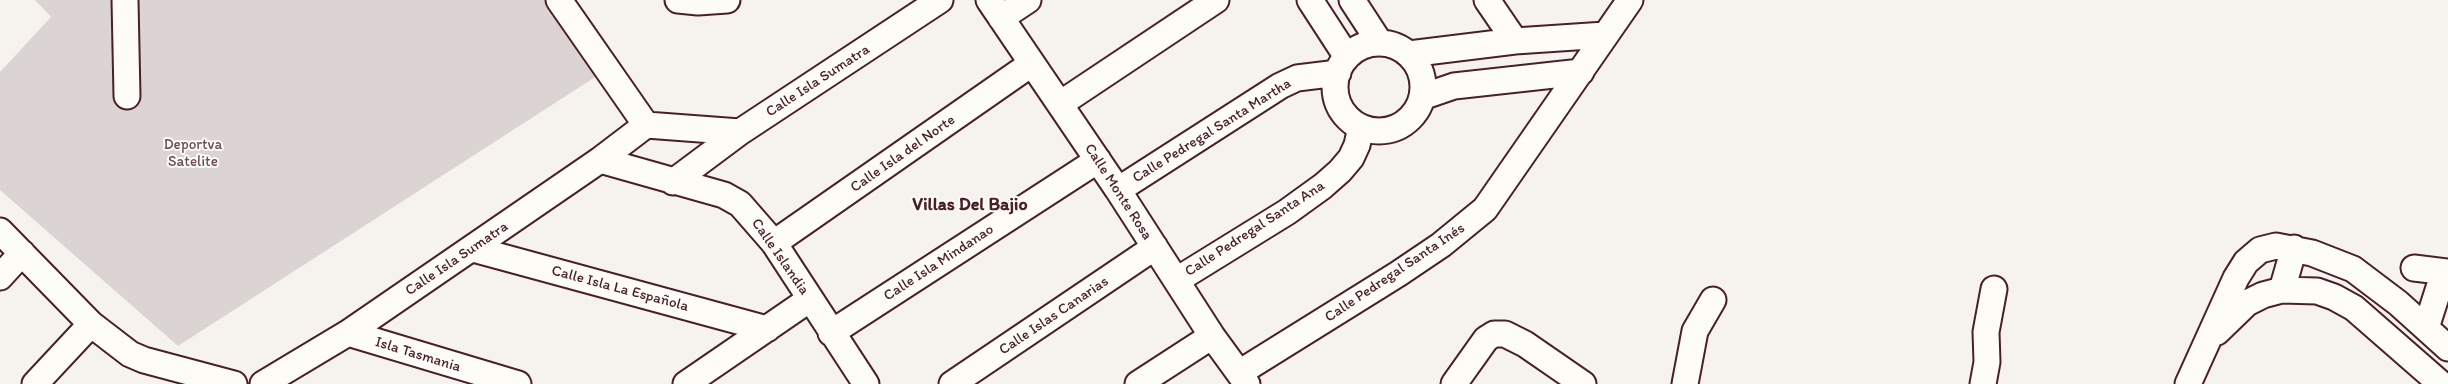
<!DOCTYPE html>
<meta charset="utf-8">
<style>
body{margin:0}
canvas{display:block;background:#f6f3ef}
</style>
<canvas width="2448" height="384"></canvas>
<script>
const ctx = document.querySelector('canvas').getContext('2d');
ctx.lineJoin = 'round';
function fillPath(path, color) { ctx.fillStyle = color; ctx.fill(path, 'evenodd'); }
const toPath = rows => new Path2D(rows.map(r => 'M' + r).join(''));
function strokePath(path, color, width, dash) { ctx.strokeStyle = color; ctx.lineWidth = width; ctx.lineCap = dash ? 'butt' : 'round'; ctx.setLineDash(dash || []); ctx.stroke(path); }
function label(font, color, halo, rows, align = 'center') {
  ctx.font = font + ' Itim,sans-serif'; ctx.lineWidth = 4; ctx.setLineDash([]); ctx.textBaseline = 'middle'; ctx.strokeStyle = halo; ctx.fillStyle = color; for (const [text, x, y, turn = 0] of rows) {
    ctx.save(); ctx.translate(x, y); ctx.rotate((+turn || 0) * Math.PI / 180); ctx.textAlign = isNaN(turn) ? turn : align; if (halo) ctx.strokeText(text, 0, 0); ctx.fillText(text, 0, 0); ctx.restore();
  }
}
fillPath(toPath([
 [35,0,550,0,600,74,178,346,0,190,0,72,51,17]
]), '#dcd4d2');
const minor = toPath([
 [125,0,127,96],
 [559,0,646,125],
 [678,0,698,2,727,0],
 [989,0,1118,190,1212,336,1247,384],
 [1310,0,1347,57],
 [1352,0,1380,43],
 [1487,0,1515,41],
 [1001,18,1028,0],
 '1335 87a44 44 0 1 1 88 0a44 44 0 1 1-88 0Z',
 [1409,54,1515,41,1605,35],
 [1422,97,1454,86,1581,72],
 [1060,104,1216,0],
 [646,125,740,132],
 [600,160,724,195,740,204,774,243,866,384],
 [673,182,740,132,940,0],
 [1118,190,1280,86,1297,78,1338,73],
 [0,231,91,324,130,354,144,360,234,384],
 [774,243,1031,64],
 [473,249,767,329],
 [2414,268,2448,272],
 [0,277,22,253],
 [1177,280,1287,212,1323,186,1340,171,1351,158,1357,145,1361,127],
 [2282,290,2294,248],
 [2426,328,2444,272],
 [2217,332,2247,303,2263,295,2282,290,2317,291,2334,297,2354,308,2441,384],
 [348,333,518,384],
 [831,333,1098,160],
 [1239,373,1398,274,1441,245,1485,209,1630,0],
 [35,384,91,324],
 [263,384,348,333,600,160,646,125],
 [686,384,810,299],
 [952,384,1155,247],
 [1138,384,1212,336],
 [1454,384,1486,339,1494,334,1505,334,1525,344,1583,384],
 [1685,384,1695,331,1713,300],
 [1983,384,1987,362,1986,332,1994,289],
 [2188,384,2236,278,2246,262,2260,250,2276,246,2312,253,2353,269,2398,303,2448,348]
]);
strokePath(minor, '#4a1f2b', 29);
strokePath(minor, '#fdfcf7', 25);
label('15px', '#4a1f2b', '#fdfcf7', [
 ["Calle Isla Sumatra",818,81,-33],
 ["Calle Pedregal Santa Martha",1212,131,-32],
 ["Calle Isla del Norte",903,154,-35],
 ["Calle Monte Rosa",1118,192,57],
 ["Calle Pedregal Santa Ana",1255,229,-33],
 ["Calle Islandia",780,257,55],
 ["Calle Isla Sumatra",457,259,-34],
 ["Calle Isla Mindanao",939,263,-33],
 ["Calle Pedregal Santa Inés",1395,273,-34],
 ["Calle Isla La Española",620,289,15],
 ["Calle Islas Canarias",1054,316,-34],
 ["Isla Tasmania",418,355,17]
]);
label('15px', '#6e4c55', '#fdfcf7', [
 ["Deportva",193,145],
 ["Satelite",193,162]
]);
label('bold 18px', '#4a1f2b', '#fdfcf7', [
 ["Villas Del Bajio",970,205]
]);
</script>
